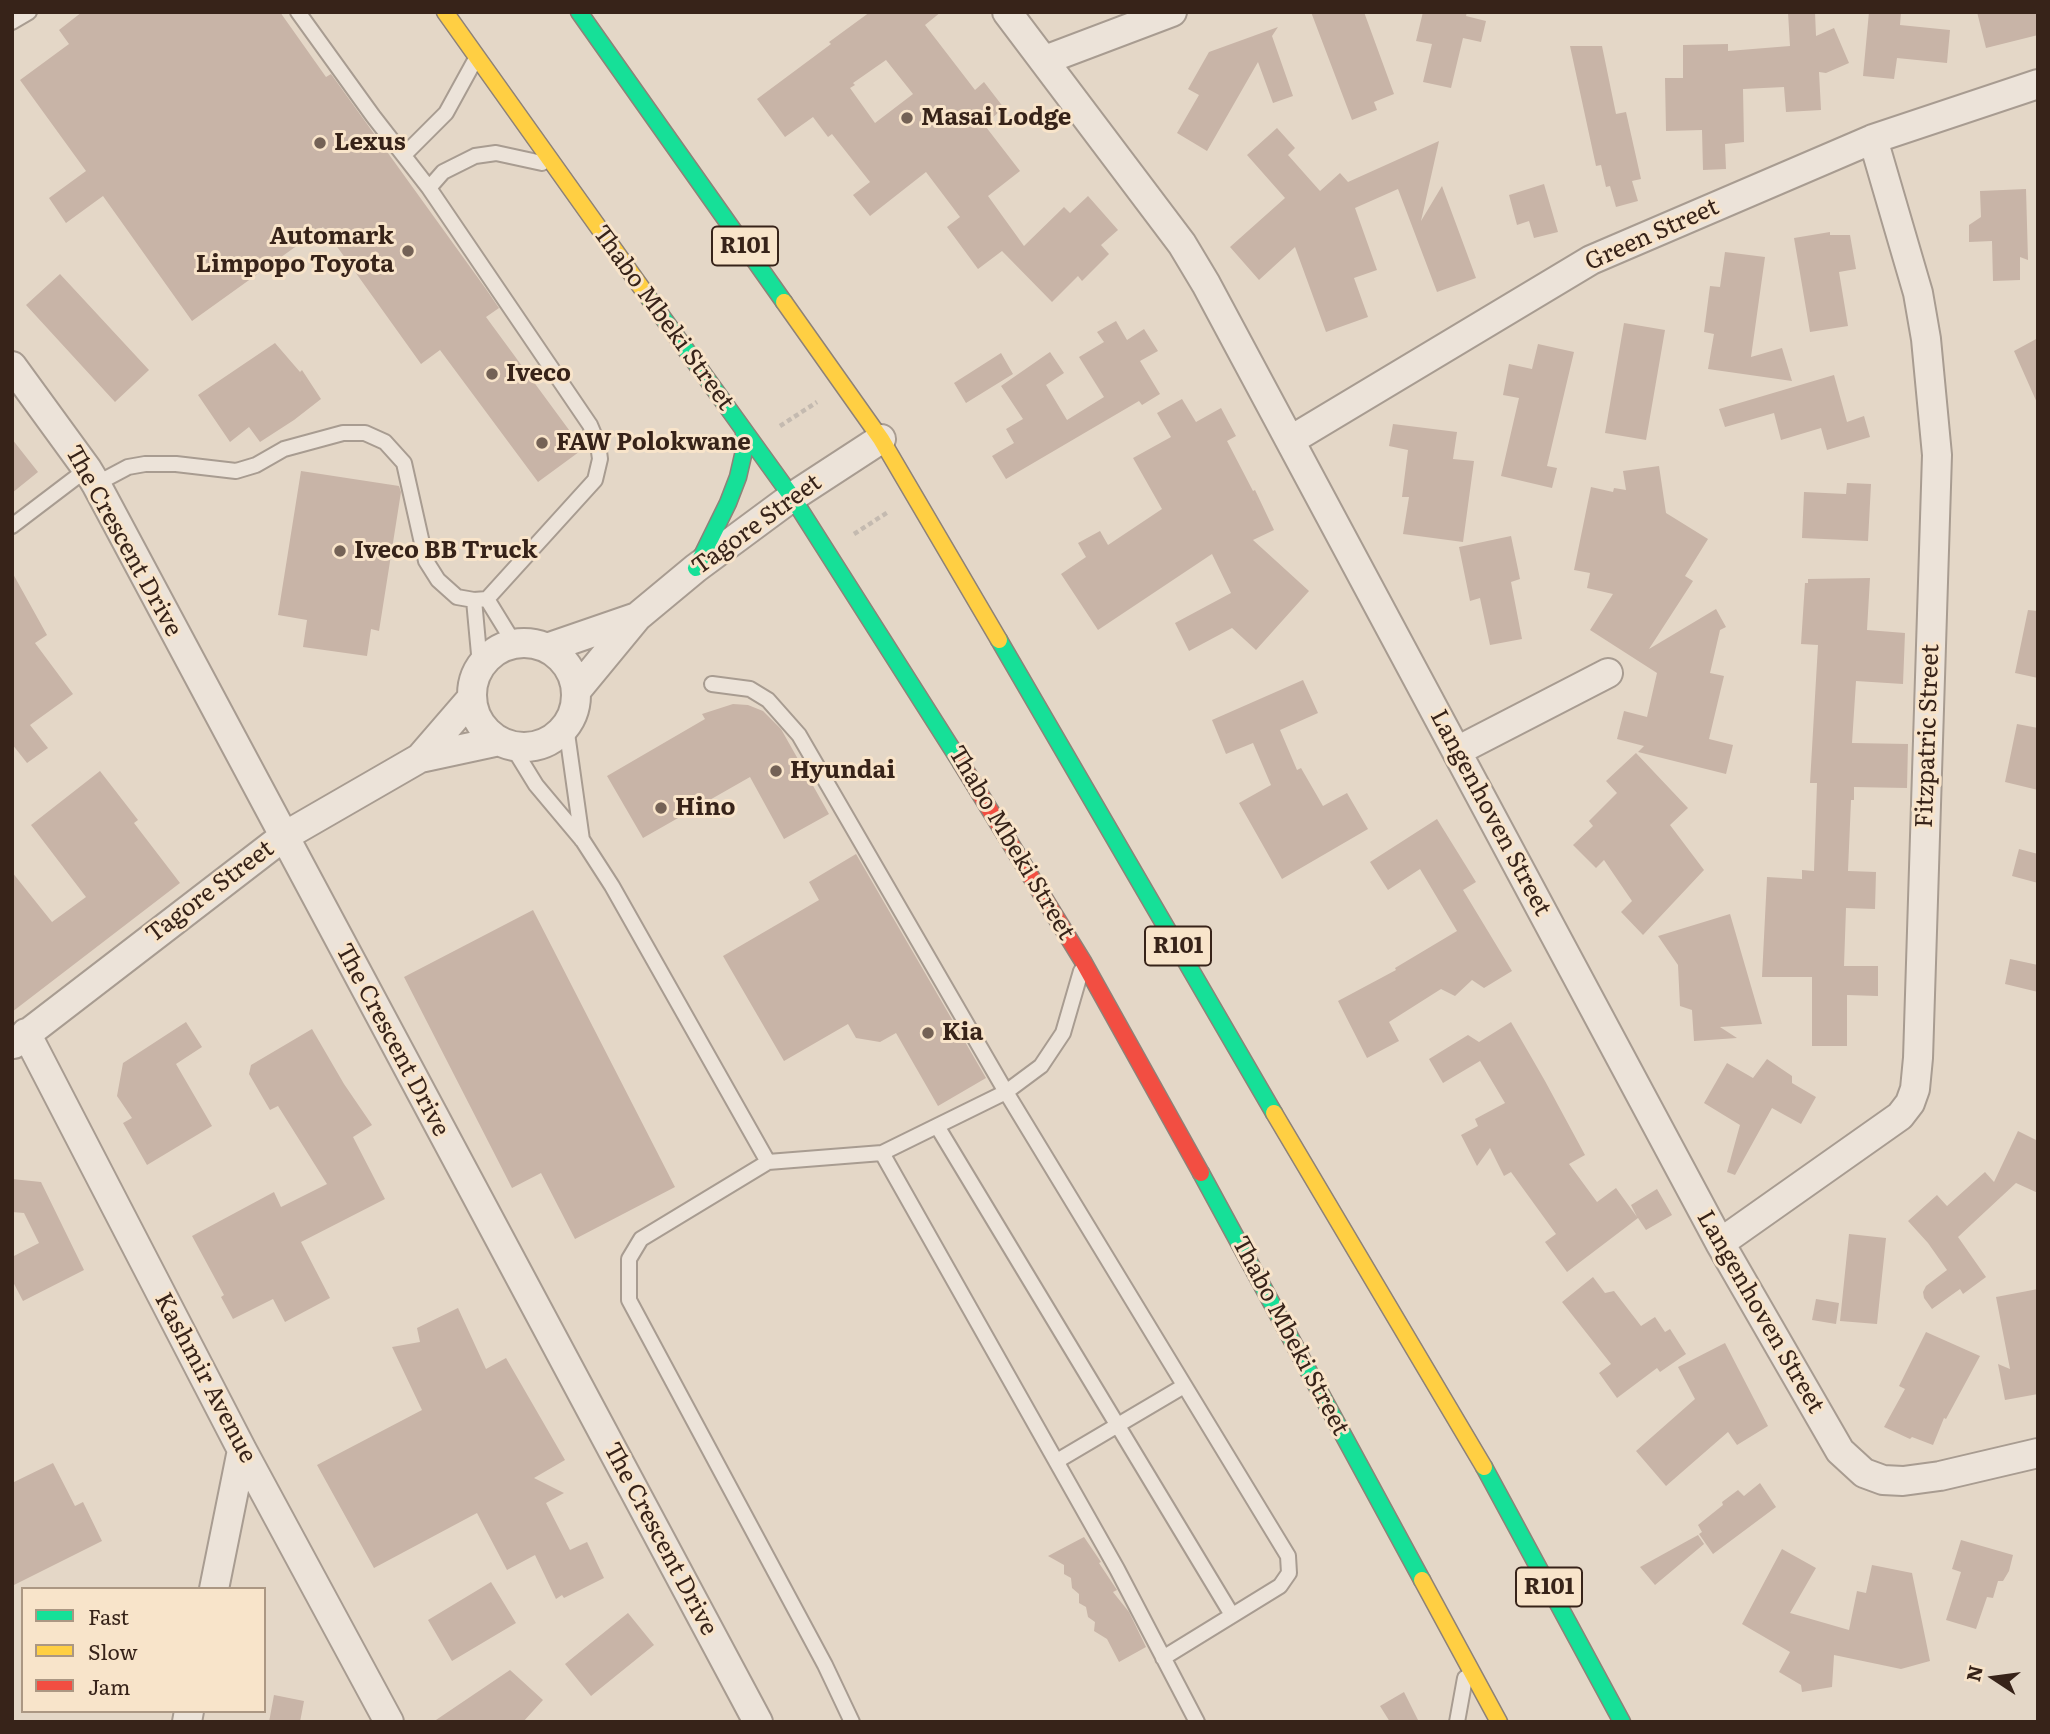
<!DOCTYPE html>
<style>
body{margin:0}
#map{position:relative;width:2050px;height:1734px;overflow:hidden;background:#e4d7c7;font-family:Literata,serif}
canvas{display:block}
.frame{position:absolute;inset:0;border:14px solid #372319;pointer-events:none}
.legend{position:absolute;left:21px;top:1587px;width:245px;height:126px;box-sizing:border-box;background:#f8e4ca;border:2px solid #ab9783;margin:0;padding:9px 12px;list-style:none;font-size:21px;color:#372319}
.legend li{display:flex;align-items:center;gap:14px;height:35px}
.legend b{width:35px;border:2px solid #ab9783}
.north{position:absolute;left:1959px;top:1643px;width:70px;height:70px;-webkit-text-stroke:5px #f8e4ca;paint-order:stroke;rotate:283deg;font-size:19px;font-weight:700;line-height:28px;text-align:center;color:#372319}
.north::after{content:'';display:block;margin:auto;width:24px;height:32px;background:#372319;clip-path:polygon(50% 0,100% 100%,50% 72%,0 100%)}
</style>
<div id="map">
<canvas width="2050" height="1734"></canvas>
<div class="frame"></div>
<ul class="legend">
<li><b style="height:9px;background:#16e098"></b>Fast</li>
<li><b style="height:9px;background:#ffcf43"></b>Slow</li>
<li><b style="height:9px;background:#f24e42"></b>Jam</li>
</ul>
<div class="north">N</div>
</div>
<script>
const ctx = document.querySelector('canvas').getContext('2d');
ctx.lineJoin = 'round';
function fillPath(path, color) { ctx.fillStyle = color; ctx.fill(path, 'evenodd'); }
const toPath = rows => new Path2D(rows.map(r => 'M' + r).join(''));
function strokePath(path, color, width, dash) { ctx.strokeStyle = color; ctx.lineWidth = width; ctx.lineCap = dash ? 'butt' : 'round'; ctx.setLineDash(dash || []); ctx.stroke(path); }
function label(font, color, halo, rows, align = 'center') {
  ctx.font = font + ' Literata,serif'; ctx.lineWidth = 6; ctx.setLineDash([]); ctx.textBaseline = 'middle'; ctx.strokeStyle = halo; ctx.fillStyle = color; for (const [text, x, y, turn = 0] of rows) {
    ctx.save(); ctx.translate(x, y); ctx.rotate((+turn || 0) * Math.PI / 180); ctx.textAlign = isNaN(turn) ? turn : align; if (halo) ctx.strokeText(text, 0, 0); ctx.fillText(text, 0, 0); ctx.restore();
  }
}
fillPath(toPath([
 [82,12,280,12,326,77,331,74,486,289,499,308,486,317,583,449,538,482,440,350,421,364,323,227,192,321,103,196,66,223,49,198,86,171,20,80,69,44,59,30],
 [870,12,941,12,925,25,975,90,984,82,1004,108,987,122,989,125,986,127,1020,171,988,196,1024,246,1064,207,1070,213,1088,196,1118,230,1101,245,1109,254,1082,281,1078,276,1052,302,1002,251,978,269,947,227,960,217,926,172,870,216,853,195,870,182,832,134,828,137,813,117,785,137,757,99,831,44,829,42],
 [886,60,913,94,875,123,850,88,855,85,853,83],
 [1311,12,1364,12,1394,94,1374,102,1377,110,1352,120],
 [1423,12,1467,12,1466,16,1486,21,1481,42,1463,38,1451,88,1423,82,1432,44,1416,41],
 [1788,12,1815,12,1816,36,1834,28,1849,63,1826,73,1819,72,1821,110,1786,112,1784,87,1743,89,1744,142,1725,144,1726,169,1703,170,1702,130,1666,131,1665,78,1683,78,1683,45,1728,44,1728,51,1790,46],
 [1869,12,1901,12,1900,25,1950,30,1947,63,1897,58,1894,79,1863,76],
 [1977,12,2038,12,2038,35,1986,48],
 [1278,27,1272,36,1293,96,1273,103,1258,62,1207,151,1177,133,1199,95,1188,89,1209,52],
 [1570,46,1602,46,1616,114,1626,112,1641,179,1632,181,1638,201,1616,207,1610,186,1606,187,1601,165,1596,166],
 [1277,128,1295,148,1288,155,1320,191,1340,173,1348,182,1439,141,1421,221,1442,186,1476,278,1437,292,1398,189,1355,208,1377,270,1354,278,1368,317,1326,332,1295,247,1259,280,1230,247,1285,198,1247,155],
 [1544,184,1558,232,1534,238,1529,221,1517,225,1509,195],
 [2026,189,2028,260,2020,257,2020,280,1993,281,1992,241,1969,242,1969,225,1981,217,1980,191],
 [1830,232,1830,235,1850,235,1856,269,1839,272,1848,326,1810,332,1794,238],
 [1725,252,1765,257,1751,357,1782,348,1792,381,1708,369,1714,334,1704,332,1710,286,1720,287],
 [60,274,149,370,115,402,26,305],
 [1116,321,1127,340,1144,329,1158,351,1140,361,1160,394,1142,405,1139,401,1006,479,992,456,1014,443,1006,429,1023,419,1001,386,1050,352,1064,373,1046,385,1067,420,1104,397,1079,357,1104,342,1097,332],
 [1624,323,1665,330,1646,440,1605,433],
 [2038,338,2038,405,2014,351],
 [275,343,300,372,302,370,321,399,294,420,260,442,249,427,230,442,198,395],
 [1538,344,1574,352,1547,466,1557,468,1552,488,1501,476,1519,398,1503,395,1509,364,1532,369],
 [1001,353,1013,374,966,403,954,383],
 [1834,375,1847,422,1864,416,1870,437,1827,450,1821,428,1781,440,1774,413,1725,427,1719,409],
 [1182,399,1196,422,1221,408,1236,436,1227,441,1253,491,1255,490,1274,530,1253,540,1309,591,1256,650,1232,628,1189,651,1175,623,1231,593,1212,554,1098,630,1061,574,1086,557,1078,543,1100,531,1108,545,1162,509,1133,458,1171,437,1157,413],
 [1393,424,1457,432,1453,459,1474,461,1463,542,1403,534,1409,497,1402,497,1408,450,1389,446],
 [12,439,38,472,12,493],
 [1659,466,1666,513,1708,539,1685,576,1693,581,1649,649,1716,609,1726,627,1720,630,1710,673,1724,676,1709,739,1733,745,1726,774,1638,752,1644,746,1617,739,1624,711,1647,717,1657,673,1590,630,1613,594,1587,588,1590,573,1574,570,1591,487,1613,492,1614,488,1626,490,1623,471],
 [301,471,399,486,401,492,379,631,371,629,367,656,303,647,307,620,278,615],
 [1847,483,1871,484,1868,541,1802,538,1804,492,1846,494],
 [1511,536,1520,579,1511,582,1522,639,1490,645,1480,598,1470,601,1459,547],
 [12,572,47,635,35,643,73,694,30,725,48,748,27,763,12,744],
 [1870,578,1867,630,1905,633,1903,684,1856,681,1852,743,1908,744,1907,788,1854,787,1854,800,1851,800,1848,871,1876,872,1875,909,1846,908,1844,966,1878,966,1878,996,1847,995,1847,1046,1812,1046,1812,977,1762,977,1767,877,1802,879,1802,870,1814,871,1817,783,1810,783,1818,645,1801,644,1805,583,1808,583,1808,579],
 [2028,610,2038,611,2038,678,2015,673],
 [1303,680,1318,713,1280,730,1297,770,1301,768,1323,806,1347,793,1368,829,1282,879,1239,803,1271,785,1253,743,1226,754,1212,720],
 [733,704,748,705,763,711,781,729,829,814,784,839,750,777,643,838,607,776,705,719,702,714],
 [2017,724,2038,728,2038,790,2005,782],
 [1636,753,1688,808,1670,825,1704,870,1643,935,1621,912,1632,901,1604,860,1596,868,1573,845,1593,826,1589,821,1617,793,1606,781],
 [100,771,138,820,134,823,180,883,12,1012,12,872,52,922,86,897,31,825],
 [1437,819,1476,882,1463,890,1512,971,1484,988,1472,980,1455,996,1441,989,1389,1022,1399,1041,1367,1058,1338,1001,1396,970,1395,968,1457,931,1420,869,1388,890,1370,862],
 [2019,849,2038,854,2038,883,2012,876],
 [856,854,986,1078,938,1106,896,1033,880,1042,856,1038,848,1024,784,1061,723,956,819,900,809,882],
 [533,910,675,1187,575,1239,541,1173,512,1188,404,977],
 [1730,914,1762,1024,1720,1027,1737,1038,1694,1041,1692,1010,1680,1006,1678,965,1658,936],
 [2010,959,2038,965,2038,992,2005,984],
 [186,1022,202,1047,176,1064,212,1126,147,1165,123,1123,132,1118,117,1096,123,1063],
 [1511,1022,1545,1081,1585,1155,1569,1164,1597,1202,1616,1188,1637,1217,1631,1205,1657,1189,1672,1215,1646,1230,1638,1218,1567,1272,1545,1242,1556,1234,1511,1172,1504,1176,1490,1148,1477,1166,1461,1135,1478,1126,1475,1119,1505,1103,1480,1061,1443,1083,1429,1059,1468,1035,1479,1042],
 [312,1029,344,1084,372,1125,353,1137,385,1199,301,1242,330,1298,285,1322,273,1299,233,1319,221,1297,224,1295,192,1236,274,1192,281,1207,327,1184,278,1106,270,1110,249,1074,251,1065],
 [1767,1059,1792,1076,1792,1083,1816,1097,1801,1124,1772,1108,1735,1175,1727,1172,1740,1125,1704,1103,1727,1063,1753,1078],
 [2018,1131,2038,1141,2038,1193,2016,1183,1958,1237,1986,1277,1963,1294,1960,1289,1932,1309,1924,1298,1923,1292,1926,1286,1947,1270,1928,1243,1908,1221,1937,1195,1947,1206,1985,1172,1994,1182],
 [12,1179,41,1182,84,1270,23,1301,12,1280,12,1257,39,1243,24,1213,12,1212],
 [1849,1234,1886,1238,1877,1324,1840,1321],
 [1593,1277,1605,1293,1614,1291,1641,1326,1655,1317,1665,1332,1670,1329,1686,1354,1660,1372,1657,1368,1617,1398,1599,1373,1611,1364,1562,1302],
 [2038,1289,2038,1394,2005,1400,1998,1364,2010,1369,1996,1297],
 [1816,1299,1839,1303,1836,1324,1812,1320],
 [458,1308,486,1369,506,1358,565,1460,534,1478,564,1493,546,1503,570,1550,587,1542,604,1578,564,1598,562,1595,556,1599,535,1555,507,1570,477,1513,374,1568,317,1465,422,1410,392,1347,420,1342,417,1328],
 [1926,1332,1980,1356,1946,1419,1944,1418,1933,1445,1912,1437,1910,1439,1884,1427,1905,1389,1899,1386],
 [1725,1343,1768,1426,1737,1445,1728,1432,1666,1486,1636,1451,1695,1399,1678,1367],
 [53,1463,75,1506,83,1502,102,1541,12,1586,12,1483],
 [1760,1483,1776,1507,1713,1554,1699,1534,1702,1532,1698,1525,1723,1505,1722,1502,1738,1490,1744,1496],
 [1698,1535,1704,1544,1655,1585,1640,1567],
 [1084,1537,1101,1562,1099,1563,1117,1590,1113,1592,1129,1612,1146,1647,1119,1662,1107,1639,1094,1631,1095,1622,1088,1617,1086,1607,1079,1603,1079,1594,1072,1588,1071,1578,1064,1574,1064,1565,1048,1556],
 [1961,1540,2013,1555,2009,1571,2003,1581,1998,1581,1993,1598,1987,1597,1976,1629,1946,1620,1961,1572,1952,1569],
 [1782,1549,1816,1568,1790,1613,1849,1630,1857,1591,1866,1593,1872,1565,1912,1573,1930,1661,1901,1669,1834,1655,1832,1687,1802,1692,1801,1685,1779,1672,1790,1652,1742,1624],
 [491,1582,516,1623,452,1661,428,1620],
 [628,1613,654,1645,591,1696,565,1664],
 [510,1670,543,1700,523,1722,433,1722],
 [1404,1692,1419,1722,1390,1722,1380,1706],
 [274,1695,304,1701,300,1722,269,1722]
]), '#c8b4a7');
const lane = toPath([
 [12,22,29,12],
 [404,155,446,113,474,62],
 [429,188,443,172,475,156,496,153,542,163],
 [96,484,128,467,145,464,176,464,236,471,256,465,284,449,343,433,365,433,385,442,404,463,426,561,438,580,457,597,474,600,487,599,595,480,600,459,598,444,590,425,429,188,373,116,298,12],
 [12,526,87,469],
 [487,599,514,643],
 [474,600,480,665],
 [712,684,750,689,768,700,799,735,1006,1092,1288,1556,1289,1573,1280,1586,1163,1658],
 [566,726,582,840],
 [512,746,536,785,583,841,612,886,768,1162],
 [937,1126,1232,1615],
 [882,1153,1117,1569,1197,1722],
 [1057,1461,1184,1386],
 [852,1722,825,1665,629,1300,629,1259,641,1239,768,1162,882,1153,1006,1092,1041,1066,1063,1033,1081,971],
 [1457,1722,1465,1678]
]);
const street = toPath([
 [1007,12,1182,244,1206,284,1720,1243,1840,1451,1864,1473,1883,1480,1903,1481,1940,1476,2038,1453],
 [1045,60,1172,12],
 [12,366,87,469,96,484,758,1722],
 [1291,440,1591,260,1873,139,2038,84],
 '472 695a52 52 0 1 1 104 0a52 52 0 1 1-104 0Z',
 [547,648,637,617],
 [576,691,637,617,696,568,792,497,881,439],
 [1457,751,1608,673],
 [420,758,471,699],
 [26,1033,242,1450,389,1722],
 [14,1044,283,837,420,758,499,741],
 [1720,1243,1900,1116,1910,1103,1915,1089,1918,1058,1937,455,1926,339,1918,293,1873,139],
 [214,1589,242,1450],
 [187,1722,189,1711]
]);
const fast = toPath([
 [579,12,784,302],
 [648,297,792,497,961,763],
 [696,568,728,503,738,477,744,451,744,431],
 [999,640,1274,1113],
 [1201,1173,1422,1580],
 [1484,1467,1622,1722]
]);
const slow = toPath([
 [445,12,648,297],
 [784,302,881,439,999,640],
 [1274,1113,1484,1467],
 [1422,1580,1499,1722]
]);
const jam = toPath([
 [961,763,1084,963,1201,1173]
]);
strokePath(lane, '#a89c91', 18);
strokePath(street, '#a89c91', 32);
strokePath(fast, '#8e8278', 19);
strokePath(slow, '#8e8278', 19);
strokePath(jam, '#8e8278', 19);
strokePath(toPath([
 [780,426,817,402],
 [854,534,888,512]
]), '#c4bab0', 4.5, [5, 3.5]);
strokePath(lane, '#ece3d9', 14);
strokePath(street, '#ece3d9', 28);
strokePath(fast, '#16e098', 16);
strokePath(slow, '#ffcf43', 16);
strokePath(jam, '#f24e42', 16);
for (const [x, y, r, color] of [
 [907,118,7,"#746256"],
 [320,143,7,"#746256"],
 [408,251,7,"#746256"],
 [492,374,7,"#746256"],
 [542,443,7,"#746256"],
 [340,551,7,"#746256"],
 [776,771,7,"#746256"],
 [661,808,7,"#746256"],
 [928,1033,7,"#746256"]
]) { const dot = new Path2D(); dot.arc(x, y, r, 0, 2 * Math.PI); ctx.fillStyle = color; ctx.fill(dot); strokePath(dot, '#f8e4ca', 2.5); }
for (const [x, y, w] of [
 [745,246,66],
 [1178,946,66],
 [1549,1587,66]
]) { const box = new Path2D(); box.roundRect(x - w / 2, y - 19.5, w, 39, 5); ctx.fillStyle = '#f8e4ca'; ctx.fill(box); strokePath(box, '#372319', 2); }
label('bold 23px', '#372319', null, [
 ["R101",745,246],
 ["R101",1178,946],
 ["R101",1549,1587]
]);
label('bold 24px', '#372319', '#f8e4ca', [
 ["Masai Lodge",921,118],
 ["Lexus",334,143],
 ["Automark",394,237,"right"],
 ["Limpopo Toyota",394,265,"right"],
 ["Iveco",506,374],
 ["FAW Polokwane",556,443],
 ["Iveco BB Truck",354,551],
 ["Hyundai",790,771],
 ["Hino",675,808],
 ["Kia",942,1033]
], 'left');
label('24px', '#372319', '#f8e4ca', [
 ["Green Street",1652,235,-24],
 ["Thabo Mbeki Street",663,318,54],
 ["Tagore Street",757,525,-36],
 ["The Crescent Drive",123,541,61],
 ["Fitzpatric Street",1928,736,-88],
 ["Langenhoven Street",1490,813,62],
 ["Thabo Mbeki Street",1011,843,59],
 ["Tagore Street",210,892,-37],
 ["The Crescent Drive",392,1040,62],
 ["Langenhoven Street",1760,1312,60],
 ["Thabo Mbeki Street",1290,1336,62],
 ["Kashmir Avenue",205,1378,62],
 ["The Crescent Drive",660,1539,62]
]);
</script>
